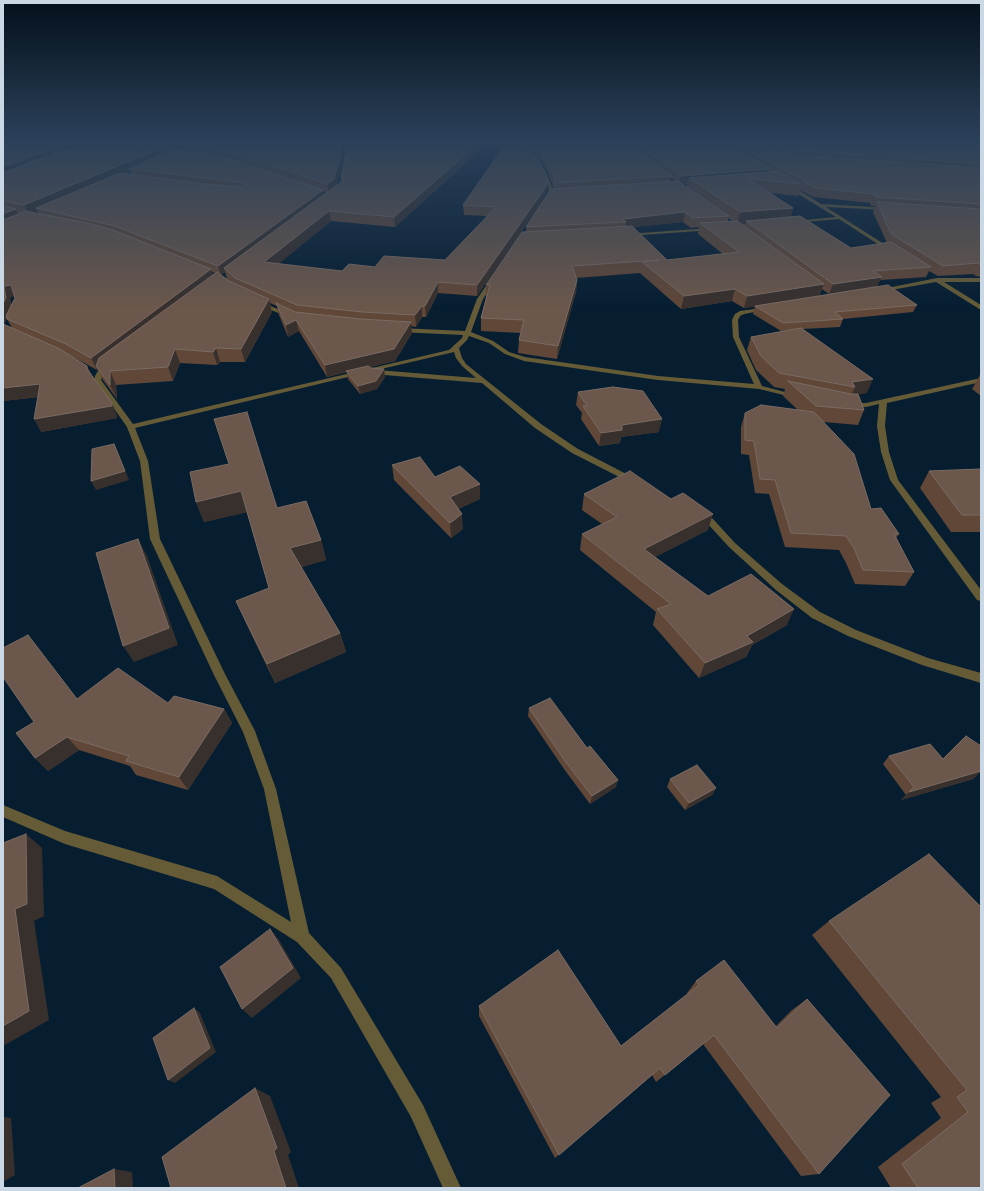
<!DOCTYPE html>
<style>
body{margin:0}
#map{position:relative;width:984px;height:1191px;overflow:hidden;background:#071e31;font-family:"Source Sans 3",sans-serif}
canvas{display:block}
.frame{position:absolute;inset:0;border:4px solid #cad8e5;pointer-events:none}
</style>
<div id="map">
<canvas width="984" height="1191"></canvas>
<div class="frame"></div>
</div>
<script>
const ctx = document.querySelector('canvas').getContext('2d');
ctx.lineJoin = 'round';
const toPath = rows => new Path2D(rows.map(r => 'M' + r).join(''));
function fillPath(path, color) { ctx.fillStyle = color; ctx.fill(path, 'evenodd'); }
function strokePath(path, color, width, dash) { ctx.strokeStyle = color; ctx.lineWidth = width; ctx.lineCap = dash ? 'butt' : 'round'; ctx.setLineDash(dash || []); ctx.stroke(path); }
fillPath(toPath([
 [342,142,346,142,349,152,344,177,342,178,340,177,345,152,342,142],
 [519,142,523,142,536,156,546,172,553,190,547,204,543,203,549,190,542,172,533,158,519,142],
 [785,184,789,184,821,204,890,208,888,210,826,207,895,251,890,252,839,219,793,223,795,221,836,217,785,186,785,184],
 [711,228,713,230,627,236,625,235,627,234,711,228],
 [494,276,497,278,483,299,471,332,493,341,509,352,525,357,658,376,754,384,733,337,732,320,735,314,740,311,769,307,769,309,744,314,740,316,738,320,739,337,762,386,800,396,796,398,759,389,658,380,524,361,505,354,489,343,469,336,467,340,459,348,462,358,466,364,541,424,578,449,636,479,637,481,633,484,572,453,535,428,482,383,372,374,369,372,135,428,148,461,160,539,225,674,255,731,276,789,309,933,341,968,423,1105,461,1188,443,1188,411,1117,331,978,297,942,214,889,65,844,3,817,3,805,65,831,217,876,291,922,264,789,243,732,214,675,150,539,140,461,127,427,94,380,95,376,99,369,107,363,111,363,111,365,104,371,101,380,133,424,449,350,462,338,463,335,399,332,396,330,399,328,465,331,477,299,492,277,494,276],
 [454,352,456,358,462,366,476,378,377,370,454,352],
 [937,278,981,278,981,282,944,282,981,305,981,310,936,282,880,292,877,290,937,278],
 [261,302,292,315,293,316,288,317,259,305,259,303,261,302],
 [981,378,981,382,887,403,885,426,889,452,898,480,981,590,981,601,977,600,890,480,881,452,877,426,879,404,866,407,849,407,845,405,849,403,866,403,981,378],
 [699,511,713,519,735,543,782,584,820,612,856,630,928,658,981,673,981,683,922,665,848,636,812,618,776,590,729,547,707,523,696,516,695,514,696,512,699,511]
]), '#665b37');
fillPath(toPath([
 [3,142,341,142,343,158,336,185,341,182,349,150,349,145,348,145,347,142,489,142,395,227,331,221,278,264,342,271,375,267,445,260,488,216,464,215,463,205,547,190,543,200,477,296,438,293,426,317,422,317,416,327,411,326,412,333,395,361,370,367,385,377,377,389,360,394,348,379,347,372,327,377,299,331,288,337,279,315,277,306,270,303,272,312,245,362,220,362,217,365,180,363,173,381,116,385,117,399,103,380,98,369,97,370,70,355,87,366,91,374,117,416,117,418,41,432,38,397,3,401],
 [182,148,183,152,176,151],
 [162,151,169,152,163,154],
 [47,152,52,154,48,156],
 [130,171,131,175,124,174],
 [323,191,327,193,323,195],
 [37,211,38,213,33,212],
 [212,272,215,273,213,275],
 [225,272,227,279,230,281,221,275],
 [14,296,15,298,11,305,10,298,11,297],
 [7,318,7,319,12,328,4,324],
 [525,142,981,142,981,277,976,276,973,274,938,276,929,271,926,277,880,280,877,286,917,305,913,312,843,319,840,327,803,329,867,393,858,394,864,410,858,425,824,422,871,509,899,534,896,538,914,572,905,586,855,584,846,563,839,550,785,547,769,494,755,493,749,455,741,454,741,427,745,413,798,410,783,396,785,389,774,387,756,370,747,350,751,337,791,330,781,331,753,314,755,306,798,300,744,308,732,301,681,309,640,273,576,278,577,280,576,292,557,359,518,353,519,340,521,333,481,331,481,318,486,297,486,285,526,232,526,227,554,189,547,171,537,155],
 [671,178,673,180,675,181,671,181],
 [683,184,687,184,687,187],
 [800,190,813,197,870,203,871,206,875,206,873,212,887,243,851,248,790,217,793,208,770,193,798,196],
 [728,218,732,221,728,221],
 [683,222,691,228,699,227,698,234,723,254,667,260,633,227],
 [822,289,829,294,819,296],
 [981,373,981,396,972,389],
 [578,392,659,432,621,437,620,443,599,446,581,419,582,413,576,405],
 [392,465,435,477,480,499,458,509,463,529,451,538,394,480],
 [981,469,981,532,951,532,920,488,929,471],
 [584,494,708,530,655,557,708,596,787,625,752,645,746,657,699,678,653,625,656,612,580,550,582,534,602,524,582,510],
 [196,502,277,508,321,540,326,560,301,567,340,633,346,652,275,683,245,621,236,601,269,588,247,512,204,522],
 [77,699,168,703,224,709,232,723,188,790,136,775,130,766,79,750,48,771,35,758,34,722],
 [529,708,616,787,590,804,564,769,528,716],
 [889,756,943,759,981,771,973,779,901,800,906,795,883,764],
 [670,779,716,788,712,795,685,810,667,787],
 [981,907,981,1188,891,1188,878,1167,941,1118,931,1103,941,1097,812,935,829,921],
 [696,981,776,1026,792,1010,807,999,819,1174,801,1176,703,1044,656,1082,652,1075,555,1158,479,1016,479,1006,621,1046,688,994,687,993]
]), '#604738');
fillPath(toPath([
 [83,142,99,142,101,146,57,156,54,148],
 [176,142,198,142,181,145,182,148,173,152,170,144],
 [480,142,489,142,395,227,394,217],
 [161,148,163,157,129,169,130,171,41,209,36,208,37,211,29,214,24,205],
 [342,150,343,158,336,188,329,193,327,184],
 [46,151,50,159,3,177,3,167],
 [770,169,768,178,748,179,689,178,687,184,679,184,681,176],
 [548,181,547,190,543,200,477,296,477,285],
 [323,190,324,197,224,268,225,272,221,275,218,266],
 [793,208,790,220,746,221,746,224,737,224,740,212],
 [16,209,20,218,3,225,3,214],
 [329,211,331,221,267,273,264,262],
 [685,212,683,222,625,228,626,222,623,219],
 [211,269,214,279,96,366,98,369,97,370,91,358],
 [882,277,877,286,829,294,833,284],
 [577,280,576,292,557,359,558,346],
 [438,282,438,293,426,317,425,306],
 [824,284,819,296,744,308,747,296],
 [11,285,17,296,11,297,10,298,11,309,3,326,4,287,5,286],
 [735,289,732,301,681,309,684,296],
 [269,299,272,312,245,362,241,349],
 [422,306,422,317,416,327,415,315],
 [296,320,299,331,288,337,286,325],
 [411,322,412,333,395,361,348,372,346,371,347,372,327,377,325,365],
 [216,348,220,362,217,365,213,352],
 [175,349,180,363,173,381,168,367],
 [384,369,385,377,377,389,360,394,358,386],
 [110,371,116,385,117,399,110,385],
 [873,379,867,393,851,395,855,387,852,382],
 [40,384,47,396,3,401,3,388],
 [112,403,117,416,117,418,41,432,34,419],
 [662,419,659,432,621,437,620,443,599,446,601,433,622,425],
 [114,444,129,480,96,490,91,481],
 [480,484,480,499,450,512,450,497],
 [241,491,248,512,204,522,196,502],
 [462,514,463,529,451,538,450,523],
 [713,514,708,530,640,565,644,549],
 [138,539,147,556,178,645,134,662,123,646],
 [321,540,326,560,296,569,290,548],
 [794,609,787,625,752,645,746,657,699,678,705,663,747,636],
 [340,633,346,652,275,683,267,664],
 [224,709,232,723,188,790,179,777],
 [67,737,79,750,48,771,35,758],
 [981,771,973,779,901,800,909,792],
 [618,780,616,787,590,804,592,796],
 [716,788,712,795,685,810,689,803],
 [26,834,42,848,44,916,34,921,49,1020,3,1046,3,1026,15,909],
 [270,929,279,940,301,978,252,1018,242,1009],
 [194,1008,200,1013,216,1052,175,1083,168,1080],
 [255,1088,270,1096,291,1152,288,1155,299,1188,286,1188,274,1151],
 [3,1117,11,1118,15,1175,3,1182],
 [114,1169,132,1172,133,1188,115,1188]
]), '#38302d');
const building = toPath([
 [37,142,83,142,54,148,37,142],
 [150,142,176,142,170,144,150,142],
 [189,142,341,142,342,150,334,179,327,184,262,162,220,150,181,145,189,142],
 [349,142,480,142,394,217,329,211,264,262,342,271,349,264,375,267,384,256,445,260,496,207,463,205,507,142,524,142,532,151,541,164,548,181,543,191,477,285,438,282,425,306,422,306,415,315,362,312,297,305,235,278,224,268,341,182,349,150,349,142],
 [533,142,627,142,672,176,554,183,555,180,548,163,538,147,533,142],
 [636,142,722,142,770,169,681,176,636,142],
 [732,142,981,142,981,164,742,147,732,142],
 [98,143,131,144,161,148,24,205,3,201,3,173,55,153,98,143],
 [3,144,30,144,46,151,3,167,3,144],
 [172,150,219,156,323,190,218,266,115,226,36,208,120,173,203,184,243,187,246,183,129,169,172,150],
 [751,152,981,168,981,204,875,197,873,194,816,188,751,152],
 [779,171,801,184,748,179,793,208,740,212,689,178,779,171],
 [678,181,729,216,693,218,685,212,623,219,626,222,526,227,551,189,678,181],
 [877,202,981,209,981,266,978,263,943,266,891,234,877,202],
 [3,206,16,209,3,214,3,206],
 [26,211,91,224,110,229,211,269,91,358,66,344,7,319,6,316,15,298,11,285,5,286,4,287,6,298,3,303,3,220,26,211],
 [800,216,851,248,891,242,931,267,873,271,882,277,833,284,746,221,800,216],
 [737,221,824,284,747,296,735,289,684,296,642,262,659,260,572,266,577,280,558,346,519,340,524,320,481,318,490,285,486,285,522,232,632,226,667,260,739,252,700,223,737,221],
 [217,272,229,281,269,299,241,349,216,348,213,352,175,349,168,367,110,371,110,385,96,366,99,358,217,272],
 [888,285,917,305,835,312,843,319,783,323,755,306,888,285],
 [276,303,295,312,361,319,411,322,394,349,325,365,296,320,286,325,276,303],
 [3,324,60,349,87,366,87,369,112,403,112,406,34,419,40,384,3,388,3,324],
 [801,328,873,379,852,382,855,387,779,373,761,356,751,337,801,328],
 [368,366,371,368,384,369,376,381,358,386,346,371,368,366],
 [788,381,851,394,858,394,864,410,816,406,788,381],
 [613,387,643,391,662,419,622,425,622,430,601,433,583,406,587,406,578,392,613,387],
 [761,405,814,412,854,454,871,509,881,508,899,534,894,534,914,572,863,570,854,548,846,536,791,533,775,480,760,479,754,441,745,440,745,413,761,405],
 [247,412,277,508,306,501,321,540,290,548,340,633,267,664,236,601,269,588,241,491,196,502,190,472,229,464,214,419,247,412],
 [114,444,125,471,91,481,92,449,114,444],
 [420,457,435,477,460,466,480,484,450,497,462,514,450,523,392,465,420,457],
 [981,469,981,515,962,515,929,471,981,469],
 [630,471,671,499,683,493,713,514,644,549,708,596,751,574,794,609,747,636,753,642,705,663,657,609,671,604,582,534,617,517,584,494,630,471],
 [138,539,169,628,123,646,96,553,138,539],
 [28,635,77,699,118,668,168,703,174,696,224,709,179,777,126,761,129,756,67,737,35,758,16,733,34,722,3,677,3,648,28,635],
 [550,698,587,748,590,746,618,780,592,796,565,761,529,708,550,698],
 [966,736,981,746,981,771,909,792,914,787,889,756,930,744,943,759,966,736],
 [697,765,716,788,689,803,670,779,697,765],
 [26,834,27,904,15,909,29,1011,3,1026,3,843,26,834],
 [929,854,981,907,981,1188,918,1188,902,1164,968,1112,957,1097,967,1090,829,921,929,854],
 [270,929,293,968,242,1009,220,967,270,929],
 [558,950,621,1046,699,985,696,981,724,960,777,1028,807,999,890,1095,819,1174,714,1035,665,1075,660,1068,559,1155,479,1006,558,950],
 [194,1008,210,1048,168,1080,153,1038,194,1008],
 [255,1088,277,1148,274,1151,286,1188,171,1188,162,1157,255,1088],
 [114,1169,115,1188,78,1188,114,1169]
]);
fillPath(building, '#6b574b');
strokePath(building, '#7a6b63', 1);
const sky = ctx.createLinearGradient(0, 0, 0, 308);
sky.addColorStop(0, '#04101b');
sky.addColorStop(0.46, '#2b415a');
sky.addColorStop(1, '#2b415a00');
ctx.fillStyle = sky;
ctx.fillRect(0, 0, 984, 308);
</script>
